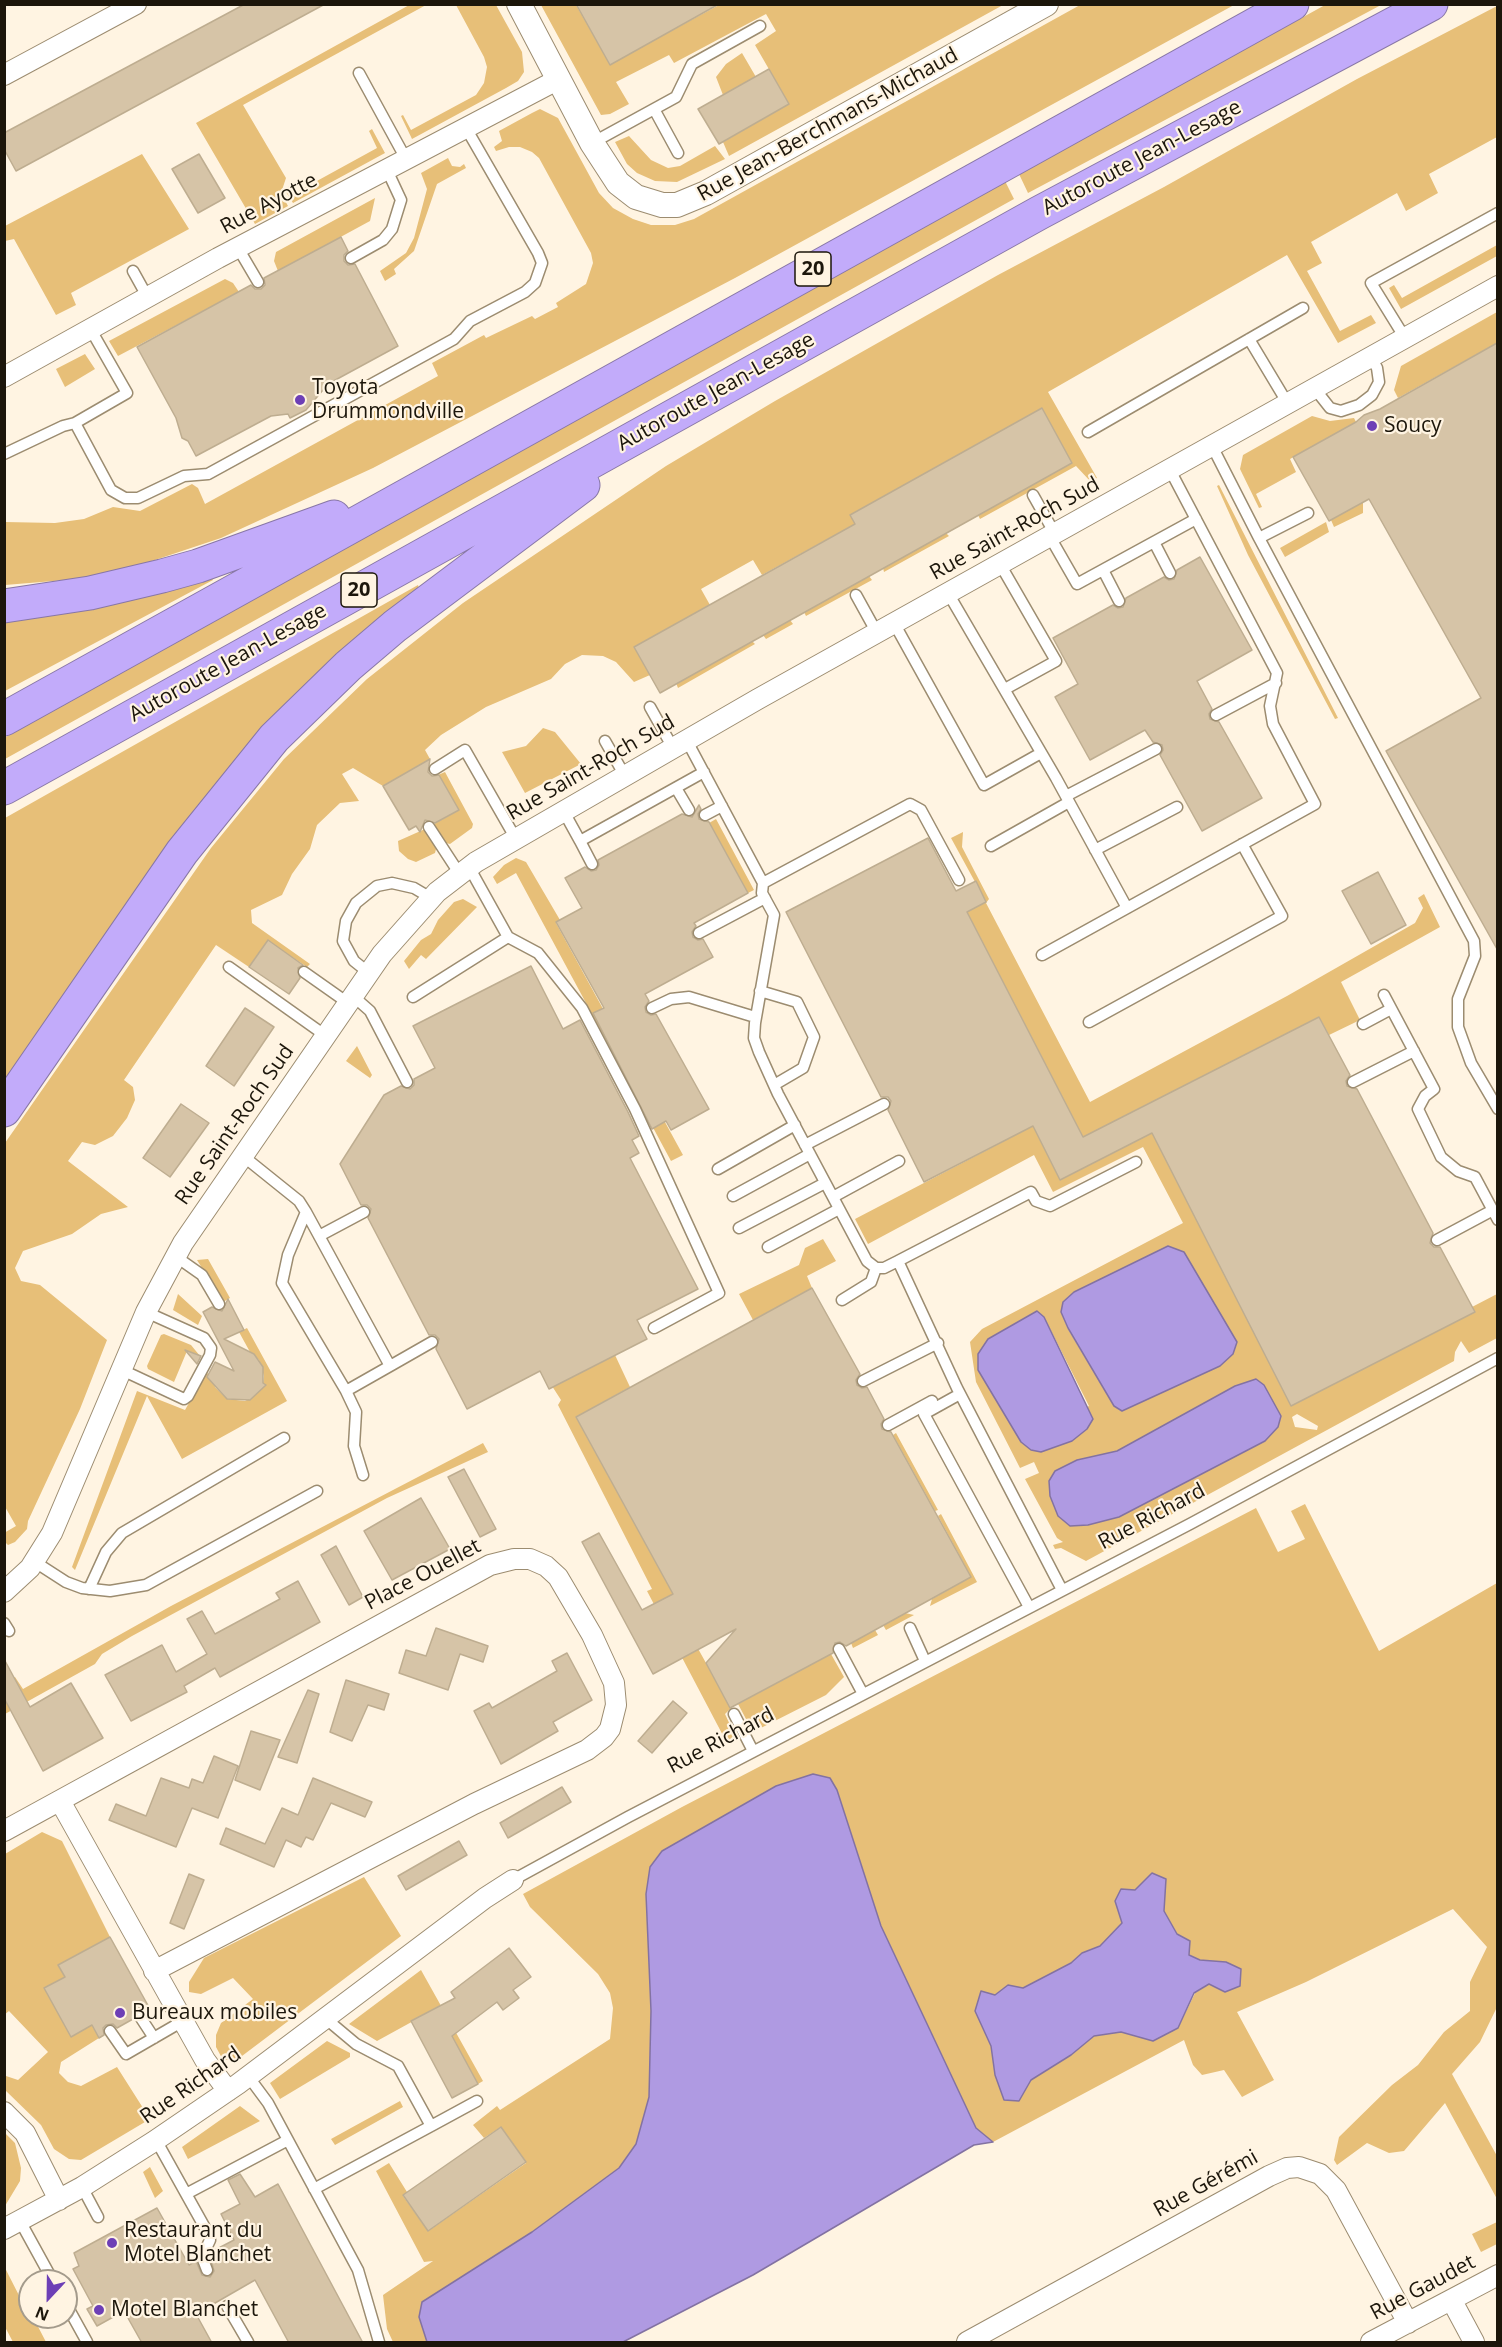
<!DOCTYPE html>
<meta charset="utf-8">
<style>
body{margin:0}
#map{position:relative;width:1502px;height:2347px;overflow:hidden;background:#fff4e2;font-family:"Open Sans",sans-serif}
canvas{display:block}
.frame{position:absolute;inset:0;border:6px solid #1c160b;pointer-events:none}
.north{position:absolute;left:18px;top:2269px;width:60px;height:60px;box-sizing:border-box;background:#fff4e2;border:2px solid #a49b8c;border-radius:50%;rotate:202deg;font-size:16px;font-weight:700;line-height:24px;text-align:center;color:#1c160b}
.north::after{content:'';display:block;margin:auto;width:21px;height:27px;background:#6d3fb6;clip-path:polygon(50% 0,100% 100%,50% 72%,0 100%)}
</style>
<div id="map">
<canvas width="1502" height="2347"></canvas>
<div class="frame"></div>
<div class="north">N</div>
</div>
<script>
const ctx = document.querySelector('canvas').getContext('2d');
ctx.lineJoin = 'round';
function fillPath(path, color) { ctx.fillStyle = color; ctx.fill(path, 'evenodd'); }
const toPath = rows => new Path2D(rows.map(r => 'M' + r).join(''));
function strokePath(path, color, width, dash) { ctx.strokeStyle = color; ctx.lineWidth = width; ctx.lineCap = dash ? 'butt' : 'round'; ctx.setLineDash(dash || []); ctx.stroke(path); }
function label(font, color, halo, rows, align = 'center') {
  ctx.font = font + ' "Open Sans",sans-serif'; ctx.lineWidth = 4.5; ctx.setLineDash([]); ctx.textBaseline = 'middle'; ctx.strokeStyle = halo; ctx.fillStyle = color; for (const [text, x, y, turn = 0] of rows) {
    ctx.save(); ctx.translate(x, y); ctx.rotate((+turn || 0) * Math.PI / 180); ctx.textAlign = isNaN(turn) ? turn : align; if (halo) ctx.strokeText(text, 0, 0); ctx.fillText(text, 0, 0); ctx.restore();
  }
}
fillPath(toPath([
 [411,4,426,5,243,105,286,178,281,193,288,206,255,224,196,123],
 [456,5,496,5,522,52,524,72,518,81,506,88,412,139,401,116,403,115,411,130,476,95,484,83,487,67,484,57],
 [541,5,576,5,610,64,719,5,1003,5,729,156,723,142,789,104,755,45,776,31,766,14,674,63,669,55,616,82,629,104,610,114,601,115],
 [1080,5,1234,5,735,278,373,468,221,538,128,569,78,579,5,585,5,522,55,523,84,519,113,507,140,511,192,484,198,488,205,504,438,376,432,363,484,335,486,338,532,316,535,319,558,307,556,303,586,284,593,263,591,253,539,158,532,152,520,147,509,147,496,151,494,147,502,141,499,131,532,113,540,109,558,118,599,193,613,208,633,219,651,225,675,225,694,219],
 [1325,5,1381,5,1028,193,1019,174],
 [1497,6,1497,137,1429,174,1438,193,1406,211,1397,193,1311,242,1322,263,1307,271,1340,331,1371,315,1376,323,1338,343,1287,255,1048,392,1097,478,1090,481,1076,466,980,519,978,515,1072,463,1042,409,855,524,762,575,753,560,701,589,710,605,634,647,650,675,634,682,616,662,603,656,582,655,565,664,551,679,486,707,441,735,425,750,430,759,383,786,353,768,342,774,359,801,340,803,317,825,310,849,292,874,282,895,251,910,252,923,310,964,307,967,268,941,249,967,216,945,124,1080,133,1087,135,1100,127,1118,113,1136,95,1145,82,1142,68,1161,128,1207,101,1214,72,1234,23,1251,15,1268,21,1281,40,1285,107,1340,80,1409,28,1521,27,1529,15,1542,8,1545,5,1542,4,1533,16,1526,4,1505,5,1143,211,848,284,759,367,679,463,603,666,466,775,401,998,275,1164,187,1357,79],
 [742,53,756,77,723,95,716,77,726,64],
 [372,129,385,153,293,203,286,192,290,184,295,193,377,148,369,131],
 [629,136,651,160,668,168,680,166,715,146,725,159,677,182,655,181,637,173,627,164,615,142],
 [142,154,189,229,71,293,76,305,56,315,14,239,5,241,5,226],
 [448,158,452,166,460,167,464,164,466,168,437,184,414,251,394,269,396,274,385,281,380,271,406,253,414,238,427,189,421,173],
 [1005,181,1014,199,5,759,4,738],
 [375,198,370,221,278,271,274,261,276,252],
 [1497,245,1497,256,1401,309,1389,288,1394,285,1402,298],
 [225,279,233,283,239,292,118,356,109,341],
 [1497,312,1497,343,1398,398,1394,390,1401,366],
 [85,354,95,369,65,387,56,369],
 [1312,416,1330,421,1354,418,1356,422,1290,459,1296,472,1256,494,1262,507,1259,508,1240,469,1243,455],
 [1219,485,1338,718,1335,719,1248,555,1217,486],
 [1363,502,1363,513,1334,527,1331,520],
 [1326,522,1329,532,1285,557,1280,548],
 [946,533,949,536,884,572,883,568],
 [209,572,213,580,5,691,4,619],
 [869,576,872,580,806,616,804,612],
 [418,585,420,592,375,624,5,1088,5,818],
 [790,620,793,624,766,639,763,635],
 [752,641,755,644,678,688,676,683],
 [543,728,555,732,581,764,525,793,502,752,526,746],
 [445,772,473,824,472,828,450,844,446,843,434,824,459,810,438,775],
 [716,819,754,890,748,893,709,823],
 [425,829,436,849,435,853,416,862,408,859,399,851,398,841],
 [963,832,962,847,989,899,986,903,1090,1102,1287,996,1415,923,1423,908,1418,898,1424,894,1440,927,1341,982,1360,1020,1329,1035,1319,1017,1083,1137,967,912,986,902,951,838],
 [516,858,526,862,560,920,556,923,683,1155,671,1161,516,873,497,884,493,877,504,865],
 [463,899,477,907,426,959,421,955,409,969,404,961,421,940,431,934,438,920,454,902],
 [357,1046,372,1075,370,1078,346,1061],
 [1033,1126,1060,1180,1152,1133,1472,1307,1497,1294,1497,1338,1469,1353,1461,1341,1455,1352,1454,1361,1086,1561,1061,1548,1055,1549,1053,1545,1063,1542,1057,1538,1025,1479,1039,1473,1034,1462,1020,1468,976,1382,970,1342,982,1329,1183,1223,1143,1147,1053,1192,1034,1155,868,1244,855,1219],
 [1168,1246,1220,1366,1121,1411,1114,1406,1068,1329,1061,1312,1063,1302,1074,1292],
 [1037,1311,1044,1317,1089,1406,1021,1442,978,1370],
 [1256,1379,1119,1517,1088,1525,1070,1526,1058,1516,1077,1460,1117,1451,1235,1386],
 [1297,1414,1318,1426,1317,1430,1295,1427,1292,1417],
 [823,1239,836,1261,807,1276,812,1288,753,1320,739,1294,799,1265,805,1248],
 [208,1259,230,1298,223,1302,197,1260],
 [178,1294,202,1316,198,1325,173,1310],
 [247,1328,287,1401,182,1459,147,1396,75,1570,72,1567,137,1391,185,1410,206,1373,213,1375,215,1387,227,1399,245,1401,253,1397,263,1384,264,1376,259,1360,250,1352,239,1332],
 [164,1334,191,1345,200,1356,187,1351,174,1382,148,1369,147,1366,161,1335],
 [615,1355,630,1387,576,1417,673,1594,659,1602,696,1645,731,1708,725,1714,737,1740,728,1745,647,1591,652,1589,558,1405,561,1400,552,1386],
 [896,1433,938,1510,935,1511,893,1435],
 [483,1443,488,1452,387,1498,132,1636,102,1654,95,1664,5,1714,5,1682,15,1677,23,1689,171,1606],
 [1305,1504,1379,1651,1497,1583,1497,2007,1480,2042,1452,2074,1497,2156,1497,2199,1445,2103,1404,2151,1389,2153,1367,2143,1337,2165,1334,2160,1339,2137,1392,2085,1418,2065,1444,2032,1470,2011,1470,1982,1487,1947,1453,1909,1306,1982,1237,2012,1274,2080,1242,2097,1224,2070,1202,2075,1193,2065,1184,2040,993,2142,976,2128,881,1926,837,1790,662,1851,650,1867,646,1894,651,2011,649,2097,636,2144,619,2168,532,2232,422,2302,427,2342,393,2342,387,2329,383,2295,433,2261,424,2262,376,2171,389,2163,407,2192,403,2196,428,2231,526,2163,501,2127,484,2138,473,2125,497,2106,500,2110,610,2039,613,2008,610,1993,598,1974,530,1907,523,1894,682,1807,1256,1508,1278,1552,1305,1539,1291,1511],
 [1152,1873,1164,1911,1189,1955,1200,1960,1226,1962,1225,1992,1209,1984,1195,1993,1178,2028,1153,2041,1121,2032,1094,2036,1071,2055,1031,2080,1019,2101,995,2075,991,2046,995,1995,1008,1986,1023,1989,1071,1963,1082,1953,1100,1946,1122,1923,1115,1901,1135,1890],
 [941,1514,977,1582,930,1606,932,1599,971,1577,938,1516],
 [905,1613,914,1615,886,1630,883,1625],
 [875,1630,878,1635,853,1648,851,1643],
 [831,1654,844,1677,826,1695,753,1732,738,1704],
 [42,1832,62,1841,110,1937,58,1965,99,2038,61,2062,59,2073,68,2082,81,2086,117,2067,150,2119,81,2160,69,2159,54,2149,41,2125,5,2090,6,2076,18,2080,48,2052,9,2011,4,2015,5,1854],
 [364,1877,401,1936,238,2059,223,2060,216,2047,216,2035,221,2023,253,1999,233,1978,201,1994,189,1992,189,1982,204,1958],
 [421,1970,483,2081,478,2084,437,2008,377,2041,349,2024],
 [327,2041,350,2053,350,2057,280,2099,270,2083],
 [400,2101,403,2107,335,2145,331,2139],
 [240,2106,260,2121,188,2159,182,2147],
 [5,2133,15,2143,21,2168,20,2181,5,2206],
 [150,2167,163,2191,155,2198,143,2172],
 [1497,2222,1497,2244,1481,2252,1472,2234],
 [4,2266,30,2317,33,2317,46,2342,13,2342,5,2327]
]), '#e7bf78');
const water = toPath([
 [1168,1246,1184,1252,1237,1342,1233,1354,1220,1366,1122,1411,1114,1406,1068,1328,1061,1312,1063,1302,1074,1292,1168,1246],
 [1037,1311,1044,1317,1093,1419,1087,1429,1072,1441,1041,1452,1031,1450,1021,1442,978,1370,978,1354,988,1339,1037,1311],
 [1256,1379,1264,1385,1281,1416,1278,1427,1265,1441,1119,1517,1088,1525,1070,1526,1058,1516,1050,1496,1049,1481,1055,1471,1077,1460,1117,1451,1235,1386,1256,1379],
 [813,1774,830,1778,837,1790,881,1926,976,2128,993,2142,974,2145,753,2275,623,2342,427,2342,419,2317,422,2302,532,2232,619,2168,636,2144,649,2097,651,2011,646,1894,650,1867,662,1851,776,1786,813,1774],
 [1152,1873,1166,1879,1164,1911,1177,1934,1190,1941,1189,1955,1200,1960,1226,1962,1241,1969,1240,1986,1225,1992,1209,1984,1194,1993,1178,2028,1153,2041,1121,2032,1094,2036,1071,2055,1031,2080,1019,2101,1004,2100,995,2075,991,2046,975,2011,981,1991,995,1995,1008,1985,1023,1988,1071,1963,1082,1953,1100,1946,1122,1923,1115,1901,1121,1889,1135,1890,1152,1873]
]);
fillPath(water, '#af9ae2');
strokePath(water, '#8372a2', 1.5);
const building = toPath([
 [245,4,325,4,16,171,4,149,4,133,245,4],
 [576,4,719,4,610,65,576,4],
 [769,69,789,104,719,144,698,109,769,69],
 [199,154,225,198,198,213,172,169,199,154],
 [341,237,348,251,344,255,344,261,348,265,355,264,398,346,328,384,306,410,290,418,288,414,271,416,196,456,188,441,182,438,176,418,137,347,251,285,255,289,261,289,265,285,264,278,341,237],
 [1497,343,1497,949,1386,751,1481,698,1369,499,1329,521,1293,457,1356,422,1364,415,1380,409,1497,343],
 [1042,408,1072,463,660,693,634,647,855,524,850,515,1042,408],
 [1200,557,1252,650,1197,681,1212,709,1209,714,1210,719,1219,722,1262,798,1202,831,1160,755,1163,750,1162,745,1153,742,1145,730,1090,760,1055,697,1078,684,1053,638,1113,605,1118,608,1123,607,1126,598,1164,577,1169,580,1174,579,1177,570,1200,557],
 [430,759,428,772,432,776,439,775,459,810,435,823,425,820,420,832,416,826,409,830,383,786,430,759],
 [699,805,701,809,698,814,699,819,709,822,748,893,694,923,696,926,692,932,693,937,698,940,703,939,713,957,645,994,649,1001,645,1007,646,1012,651,1015,656,1014,709,1109,671,1130,666,1121,652,1129,593,1013,604,1008,556,922,582,908,565,878,585,867,591,871,596,870,599,865,598,860,682,814,692,817,699,805],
 [928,838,956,891,976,881,986,902,967,912,1083,1137,1319,1017,1350,1075,1346,1081,1347,1086,1357,1089,1433,1233,1430,1243,1434,1247,1440,1247,1475,1312,1291,1406,1152,1133,1060,1180,1033,1126,924,1182,888,1110,891,1101,888,1097,881,1097,786,912,928,838],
 [1378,872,1406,925,1371,944,1342,891,1378,872],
 [268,940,303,965,298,968,300,978,289,994,249,967,268,940],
 [531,966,563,1029,580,1020,628,1112,639,1136,632,1140,639,1153,630,1158,698,1289,637,1320,647,1339,549,1389,540,1371,467,1409,436,1349,439,1339,435,1335,429,1335,368,1218,371,1209,367,1205,361,1205,340,1164,384,1095,401,1086,410,1089,414,1085,414,1079,435,1068,413,1026,531,966],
 [245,1008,274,1027,234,1086,206,1066,245,1008],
 [181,1104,209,1123,170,1177,143,1158,181,1104],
 [812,1288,860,1374,856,1380,857,1385,862,1388,867,1387,884,1419,881,1424,882,1429,891,1432,971,1577,846,1646,840,1642,835,1643,833,1653,730,1708,706,1663,736,1629,653,1674,582,1542,599,1533,642,1610,673,1594,576,1417,812,1288],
 [228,1299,244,1330,224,1339,254,1354,263,1367,263,1383,266,1385,250,1400,227,1399,207,1377,215,1362,234,1371,203,1312,212,1307,222,1311,228,1299],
 [185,1350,201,1356,197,1364,185,1350],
 [464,1469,496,1529,480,1537,448,1477,464,1469],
 [421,1498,450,1549,392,1580,364,1531,421,1498],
 [336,1546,363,1597,349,1605,321,1555,336,1546],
 [298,1581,320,1622,220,1677,215,1668,184,1686,187,1692,131,1721,105,1675,162,1645,176,1672,207,1654,187,1619,202,1611,215,1634,280,1599,276,1593,298,1581],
 [436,1628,488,1646,483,1662,460,1654,448,1690,399,1673,406,1650,426,1656,436,1628],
 [567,1653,592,1700,553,1722,558,1731,501,1764,474,1711,489,1703,492,1708,557,1671,552,1661,567,1653],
 [4,1659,30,1707,71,1683,103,1738,43,1771,4,1698,4,1659],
 [346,1680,389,1694,384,1710,368,1705,352,1741,330,1732,346,1680],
 [308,1690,319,1694,297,1763,278,1757,308,1690],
 [673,1701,687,1713,652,1753,638,1741,673,1701],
 [251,1731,280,1740,260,1790,235,1780,251,1731],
 [214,1756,238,1766,218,1818,192,1808,176,1847,109,1820,116,1804,146,1816,161,1778,189,1788,192,1779,203,1783,214,1756],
 [313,1778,372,1802,365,1817,331,1803,313,1840,306,1837,301,1847,286,1840,274,1867,220,1844,226,1828,265,1844,282,1808,298,1815,313,1778],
 [562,1787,571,1802,508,1838,500,1823,562,1787],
 [459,1841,467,1855,406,1890,398,1876,459,1841],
 [189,1874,204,1880,184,1929,170,1923,189,1874],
 [110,1937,150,2009,146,2012,142,2008,135,2008,132,2012,133,2019,117,2028,113,2024,106,2025,103,2028,104,2035,99,2038,92,2025,71,2037,44,1988,65,1977,58,1965,110,1937],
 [509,1948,531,1977,513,1990,519,1998,503,2010,497,2002,452,2036,478,2084,452,2098,411,2021,455,1998,451,1992,509,1948],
 [501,2127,526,2162,428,2231,403,2195,501,2127],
 [240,2174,255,2197,278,2184,363,2343,289,2343,255,2280,196,2314,212,2343,142,2343,124,2311,97,2326,87,2309,93,2306,73,2269,79,2266,74,2253,157,2208,189,2265,196,2261,202,2275,210,2277,214,2271,210,2257,213,2251,234,2240,221,2214,240,2204,228,2180,240,2174]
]);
fillPath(building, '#d6c4a7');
strokePath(building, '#bead90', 1.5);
const service = toPath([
 [359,73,406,159],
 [654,109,678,153],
 [592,143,676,97,692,64,760,26],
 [238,248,258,282],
 [351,258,383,240,392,229,401,200,387,170],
 [133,271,148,298],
 [91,330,127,393,75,423,111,490,125,498,138,498,184,476,208,474,454,339,470,321,525,292,535,283,542,263,538,253,466,128],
 [1405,338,1371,283,1498,213],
 [1249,339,1288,404],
 [1315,389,1330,408,1341,411,1359,405,1372,395,1379,382,1377,368,1371,357],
 [1088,432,1303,308],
 [1212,446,1259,538,1308,513],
 [4,454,63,426,75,423],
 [1033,495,1055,534],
 [1050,537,1077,584,1196,519],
 [1259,538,1474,941,1475,956,1458,999,1458,1027,1471,1063,1498,1109],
 [1154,542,1170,573],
 [1000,564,1056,661,1005,689],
 [1103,570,1119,601],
 [948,593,1056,778,1127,908,1315,804,1273,724,1270,706,1277,673,1170,470],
 [856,595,877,633],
 [894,623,984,785,1041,753],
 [650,707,673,748],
 [1216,715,1276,683],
 [605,741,625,776],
 [687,741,763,883,910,804,921,810,959,880],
 [435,769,465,750,516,839],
 [676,788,689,810],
 [1066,796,1156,749],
 [564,812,580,841,704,772],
 [705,815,722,806],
 [429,827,459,873],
 [580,841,592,864],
 [991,846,1069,802],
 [1095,850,1177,807],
 [763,883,762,893,774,915,755,1023,754,1038,759,1052,778,1094,867,1261,876,1268,884,1268,898,1261],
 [699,933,765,898],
 [508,937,538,953,582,1008,635,1109,719,1293,654,1328],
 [1042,955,1127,908],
 [229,967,326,1036],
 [304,972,348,1003],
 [369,973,354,961,343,941,346,921,356,903,377,886,392,883,414,888,431,898],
 [760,991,797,1002,814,1037,803,1068,774,1085],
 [1384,995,1434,1089,1425,1096,1418,1109,1441,1157,1458,1171,1475,1177,1498,1220],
 [353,996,370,1011,407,1082],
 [413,997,508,937,469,867],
 [652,1008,671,999,689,997,755,1017],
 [1089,1022,1282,916,1242,844],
 [1363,1024,1391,1009],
 [1353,1082,1414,1051],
 [805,1145,884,1104],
 [243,1156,299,1201,306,1212,390,1366,346,1391,282,1283,288,1255,306,1212],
 [718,1169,795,1125],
 [733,1196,810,1154],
 [833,1197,899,1161],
 [739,1228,825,1183],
 [319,1236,364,1212],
 [1437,1240,1493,1210],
 [768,1247,839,1209],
 [175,1256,202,1275,219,1304],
 [842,1300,871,1282,876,1268],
 [390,1366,432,1342],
 [122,1370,184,1399,188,1396,210,1355,211,1348,204,1338,146,1312],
 [863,1381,938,1343],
 [346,1391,356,1412,354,1446,363,1475],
 [960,1394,924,1414,1029,1607],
 [888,1425,932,1401],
 [35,1562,66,1582,82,1588,110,1591,146,1585,317,1491],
 [89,1589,106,1552,122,1533,284,1438],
 [1062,1590,957,1388,898,1261,1031,1192,1036,1201,1050,1206,1136,1162],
 [4,1623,9,1631],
 [910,1628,925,1661],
 [839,1649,863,1694],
 [734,1714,753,1751],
 [513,1880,628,1817,1190,1524,1498,1358],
 [139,2015,154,2038],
 [110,2031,126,2054,183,2021],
 [248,2076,268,2103,358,2270,379,2342],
 [431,2126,477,2101],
 [156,2140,209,2235,210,2240,202,2257,207,2270],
 [82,2187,98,2217],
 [314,2189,431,2126,398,2066,356,2044,325,2018],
 [186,2194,288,2140],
 [20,2221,53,2281],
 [66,2304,87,2342],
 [227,2306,248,2342]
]);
const minor = toPath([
 [4,75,136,4],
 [4,377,218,258,559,79],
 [4,1592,30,1568,52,1533,146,1312,183,1243,382,954,437,892,476,862,758,699,1498,286],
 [60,1801,205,2060,228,2091],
 [4,1831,490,1565,514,1559,530,1559,546,1566,558,1577,592,1635,614,1683,616,1705,610,1729,604,1737,587,1750,474,1804,154,1971],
 [4,2112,25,2133,59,2200],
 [4,2229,82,2187,153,2142,238,2084,485,1898,513,1880],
 [1452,2301,1474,2342],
 [967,2342,1269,2176,1287,2168,1299,2167,1320,2174,1336,2190,1408,2323],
 [1371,2342,1498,2275]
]);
const tertiary = toPath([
 [519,4,592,143,618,183,636,197,662,205,677,205,706,193,1046,4]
]);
const motorway = toPath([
 [4,606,90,593,162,576,198,566,334,517],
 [4,719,1292,4],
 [4,788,1039,213,1431,4],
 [4,1110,182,852,274,738,348,666,395,626,583,485]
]);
strokePath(service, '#9c8c70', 13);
strokePath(minor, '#9c8c70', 22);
strokePath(tertiary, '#9c8c70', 26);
strokePath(motorway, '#8877a6', 35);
strokePath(service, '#fff', 10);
strokePath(minor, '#fff', 20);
strokePath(tertiary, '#fff', 24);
strokePath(motorway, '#c2abfa', 33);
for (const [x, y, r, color] of [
 [300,400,6,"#6d3fb6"],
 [1372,426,6,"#6d3fb6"],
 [120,2013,6,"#6d3fb6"],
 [112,2243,6,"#6d3fb6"],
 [99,2310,6,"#6d3fb6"]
]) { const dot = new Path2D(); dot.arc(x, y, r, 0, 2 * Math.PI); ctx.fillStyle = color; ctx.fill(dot); strokePath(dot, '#fff4e2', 2); }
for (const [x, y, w] of [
 [813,269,36],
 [359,590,36]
]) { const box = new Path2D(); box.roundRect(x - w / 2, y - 17, w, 34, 4.5); ctx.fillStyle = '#fff4e2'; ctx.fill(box); strokePath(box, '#1c160b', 1.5); }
label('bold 20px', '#1c160b', null, [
 ["20",813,269],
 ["20",359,590]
]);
label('21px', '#1c160b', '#fff4e2', [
 ["Rue Jean-Berchmans-Michaud",828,125,-29],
 ["Autoroute Jean-Lesage",1142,158,-28],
 ["Rue Ayotte",269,204,-28],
 ["Autoroute Jean-Lesage",716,392,-29],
 ["Rue Saint-Roch Sud",1015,529,-29],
 ["Autoroute Jean-Lesage",228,663,-29],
 ["Rue Saint-Roch Sud",591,768,-30],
 ["Rue Saint-Roch Sud",235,1125,-55],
 ["Rue Richard",1152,1517,-28],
 ["Place Ouellet",423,1575,-28],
 ["Rue Richard",721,1741,-28],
 ["Rue Richard",191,2086,-35],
 ["Rue Gérémi",1206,2184,-29],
 ["Rue Gaudet",1423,2288,-28]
]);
label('21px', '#1c160b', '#fff4e2', [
 ["Toyota",312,388],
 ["Drummondville",312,412],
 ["Soucy",1384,426],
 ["Bureaux mobiles",132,2013],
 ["Restaurant du",124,2231],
 ["Motel Blanchet",124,2255],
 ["Motel Blanchet",111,2310]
], 'left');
</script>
